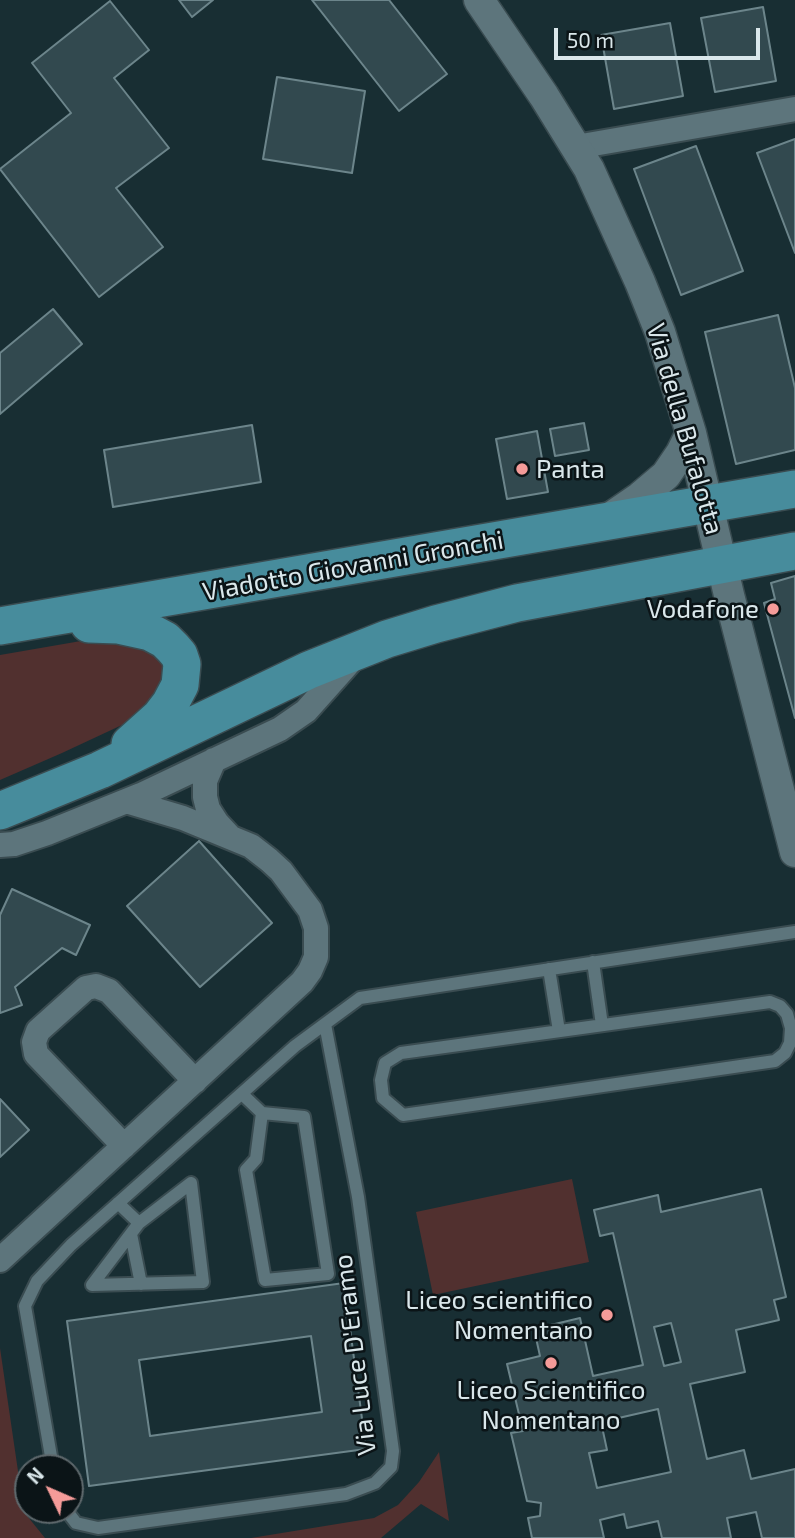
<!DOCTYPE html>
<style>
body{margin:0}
#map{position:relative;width:795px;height:1538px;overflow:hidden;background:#182e33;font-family:"Exo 2",sans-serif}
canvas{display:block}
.north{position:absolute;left:14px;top:1454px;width:70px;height:70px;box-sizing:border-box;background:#0b1417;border:2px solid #5e686c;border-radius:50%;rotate:314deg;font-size:19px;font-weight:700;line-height:28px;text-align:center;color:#dae7eb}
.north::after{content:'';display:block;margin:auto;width:24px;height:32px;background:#f59b99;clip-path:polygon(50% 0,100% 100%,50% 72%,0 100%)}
.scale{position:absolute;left:554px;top:28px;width:206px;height:32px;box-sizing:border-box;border:4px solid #dae7eb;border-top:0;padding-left:9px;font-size:21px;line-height:24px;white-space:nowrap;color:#dae7eb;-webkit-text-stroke:5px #0b1417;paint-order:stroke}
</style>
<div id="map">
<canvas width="795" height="1538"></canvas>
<div class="north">N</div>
<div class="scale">50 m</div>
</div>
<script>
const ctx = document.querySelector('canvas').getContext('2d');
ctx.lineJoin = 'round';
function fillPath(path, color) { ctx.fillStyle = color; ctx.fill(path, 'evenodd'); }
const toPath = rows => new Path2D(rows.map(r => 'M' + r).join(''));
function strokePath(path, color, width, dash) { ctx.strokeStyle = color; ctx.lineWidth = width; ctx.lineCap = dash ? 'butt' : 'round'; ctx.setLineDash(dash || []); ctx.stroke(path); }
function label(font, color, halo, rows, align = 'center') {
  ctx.font = font + ' "Exo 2",sans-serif'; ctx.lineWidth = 5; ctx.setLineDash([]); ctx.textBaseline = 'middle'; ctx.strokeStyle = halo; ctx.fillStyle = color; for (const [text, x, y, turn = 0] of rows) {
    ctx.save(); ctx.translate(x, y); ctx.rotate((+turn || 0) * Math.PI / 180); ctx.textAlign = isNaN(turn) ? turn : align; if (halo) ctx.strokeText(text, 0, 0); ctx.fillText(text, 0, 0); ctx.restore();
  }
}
fillPath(toPath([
 [104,637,158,646,172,681,137,718,62,753,0,780,0,655],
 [572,1179,589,1262,433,1295,416,1212],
 [0,1348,24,1512,45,1538,0,1538],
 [439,1452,449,1521,421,1504,381,1538,251,1538,374,1518,398,1505,419,1482]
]), '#51302f');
const building = toPath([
 [179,0,213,0,192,17,179,0],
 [312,0,389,0,447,74,399,111,312,0],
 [110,1,149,50,114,78,169,148,116,188,163,247,99,297,0,169,71,113,32,63,110,1],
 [763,7,776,81,715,92,701,18,763,7],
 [670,23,683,96,614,109,601,35,670,23],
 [277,77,365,91,352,173,263,159,277,77],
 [795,139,795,253,757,153,795,139],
 [696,146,743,271,681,295,634,169,696,146],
 [53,309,82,344,0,414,0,353,53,309],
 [778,315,795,388,795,450,736,464,705,332,778,315],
 [584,423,589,450,555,456,550,429,584,423],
 [252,425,261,482,113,507,104,450,252,425],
 [537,431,548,492,507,499,496,439,537,431],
 [795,576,795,718,764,603,775,599,771,583,795,576],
 [199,841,272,923,200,987,127,906,199,841],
 [12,889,90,925,76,955,62,948,15,987,22,1005,0,1013,0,915,12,889],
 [0,1099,29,1130,0,1157,0,1099],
 [761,1189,786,1297,774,1300,779,1320,736,1330,745,1372,690,1384,707,1459,744,1450,751,1479,795,1469,795,1538,762,1538,756,1512,727,1518,731,1538,662,1538,658,1521,627,1528,624,1514,600,1520,604,1538,532,1538,528,1518,540,1516,541,1503,527,1501,511,1433,523,1431,507,1364,540,1356,534,1329,580,1318,593,1376,643,1365,613,1233,600,1236,594,1210,658,1195,661,1212,761,1189],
 [671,1323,681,1362,664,1366,654,1327,671,1323],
 [658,1409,671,1472,597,1488,589,1453,607,1450,601,1422,658,1409],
 [344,1283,366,1449,89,1486,67,1321,344,1283],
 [311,1336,322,1412,150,1436,139,1360,311,1336]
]);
fillPath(building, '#32494f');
strokePath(building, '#6c858b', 2);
const service = toPath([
 [593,962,602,1025],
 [549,969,559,1031],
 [770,1002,780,1006,787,1014,791,1028,790,1043,785,1053,775,1061,403,1115,383,1098,381,1080,385,1063,401,1053,770,1002],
 [242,1094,262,1113,304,1117,328,1274,265,1280,246,1170,256,1159,262,1113],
 [118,1203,139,1223,191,1183,203,1282,92,1285,139,1223],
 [131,1234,141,1284],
 [53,1468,25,1306,37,1281,71,1245,295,1046,360,998,795,932],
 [66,1510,76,1523,98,1528,346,1494,375,1483,391,1467,393,1451,358,1197,325,1024]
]);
const minor = toPath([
 [576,147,795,109],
 [214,760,205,781,205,797,208,809,217,823,230,837],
 [0,845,14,844,47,833,141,795,280,729,306,711,355,656],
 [124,1146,36,1054,34,1042,38,1031,86,988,96,986,109,991,195,1081],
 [0,1260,302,982,310,971,316,957,316,928,310,910,281,871,269,860,251,846,183,818,126,801]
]);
const tertiary = toPath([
 [479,0,544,96,589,169,640,282,660,332,691,433,729,595,795,852],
 [608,519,640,497,666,475,681,453,691,433]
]);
const primary = toPath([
 [89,624,118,625,150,632,165,640,173,648,179,655,182,664,180,685,170,704,160,717,130,744],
 [0,626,795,489],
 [0,811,100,770,309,670,387,639,436,624,517,603,795,551]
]);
strokePath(service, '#3a4c51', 16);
strokePath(minor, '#3a4c51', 28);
strokePath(tertiary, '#3a4c51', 33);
strokePath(primary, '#3a4c51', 40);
strokePath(service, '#5d757c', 12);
strokePath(minor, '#5d757c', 24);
strokePath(tertiary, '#5d757c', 30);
strokePath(primary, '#478c9c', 37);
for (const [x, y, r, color] of [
 [522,469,7,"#f59b99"],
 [773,609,7,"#f59b99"],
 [607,1315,7,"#f59b99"],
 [551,1363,7,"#f59b99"]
]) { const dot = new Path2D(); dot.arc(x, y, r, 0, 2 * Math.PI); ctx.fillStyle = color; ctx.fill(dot); strokePath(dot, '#0b1417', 2.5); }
label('26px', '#dae7eb', '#0b1417', [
 ["Via della Bufalotta",685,429,74],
 ["Viadotto Giovanni Gronchi",353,566,-10],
 ["Via Luce D'Eramo",355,1355,-97]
]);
label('26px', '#dae7eb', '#0b1417', [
 ["Panta",536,469,"left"],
 ["Vodafone",759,609],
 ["Liceo scientifico",593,1300],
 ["Nomentano",593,1330],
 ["Liceo Scientifico",551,1390,"center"],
 ["Nomentano",551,1420,"center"]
], 'right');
</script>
